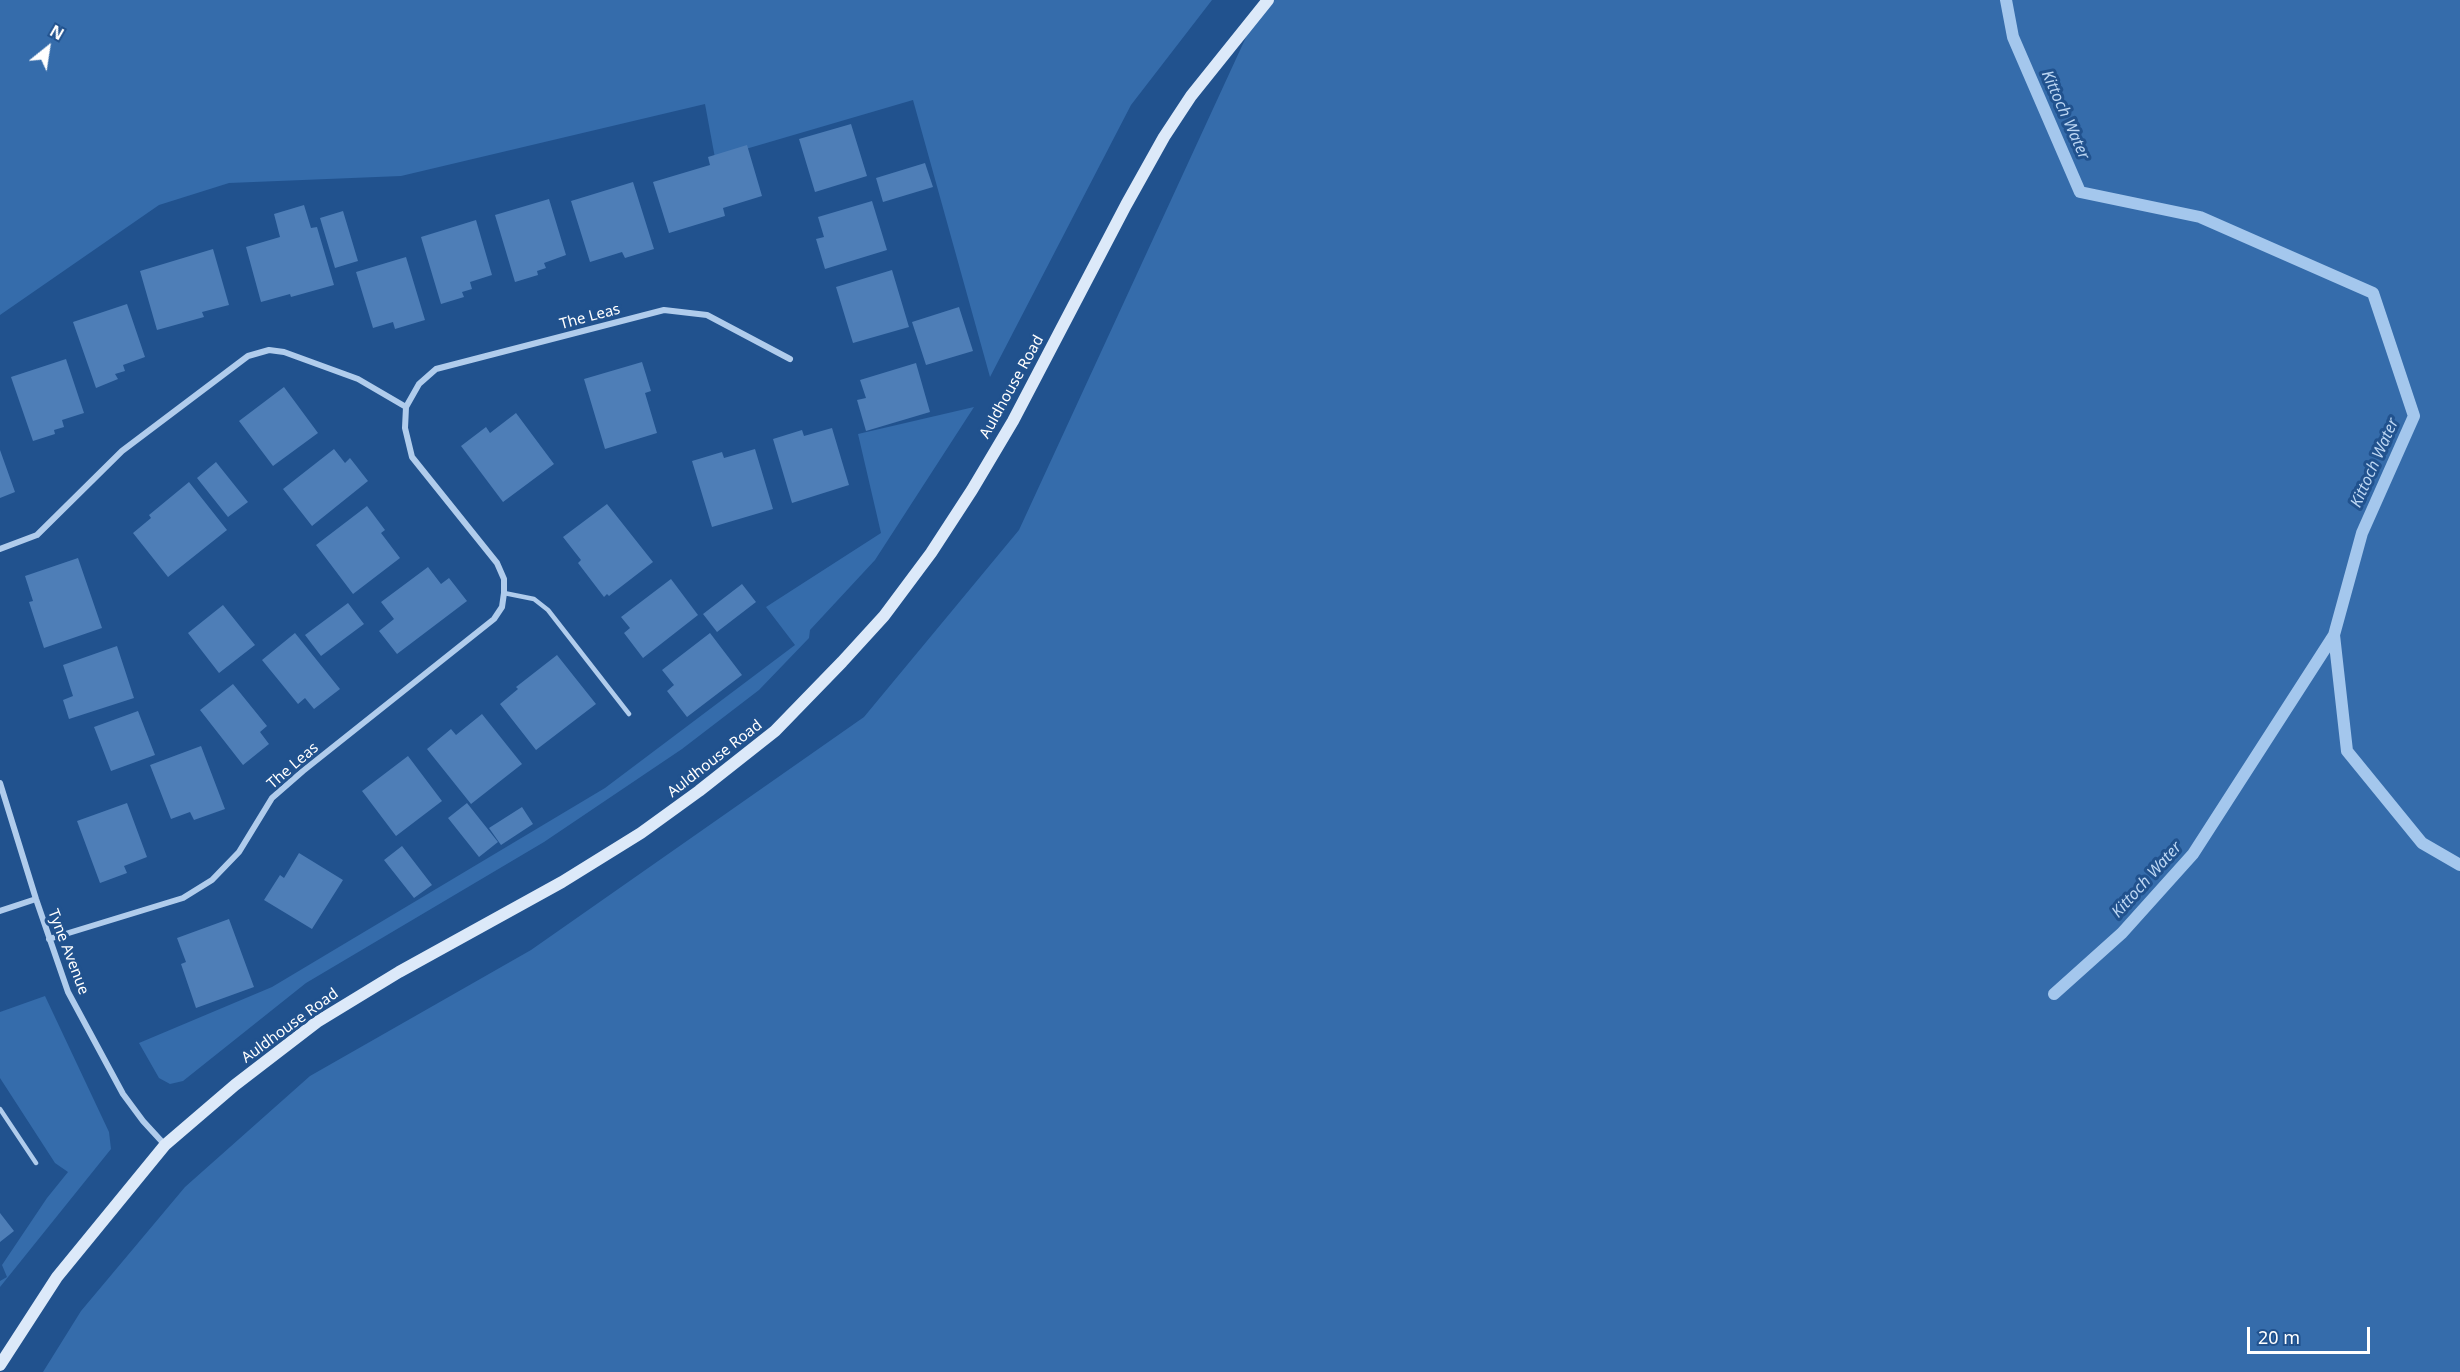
<!DOCTYPE html>
<style>
body{margin:0}
#map{position:relative;width:2460px;height:1372px;overflow:hidden;background:#21528e;font-family:"Noto Sans",sans-serif}
canvas{display:block}
.north{position:absolute;left:18px;top:18px;width:60px;height:60px;-webkit-text-stroke:4px #21528e;paint-order:stroke;rotate:30deg;font-size:16px;font-weight:700;line-height:24px;text-align:center;color:#fff}
.north::after{content:'';display:block;margin:auto;width:21px;height:27px;background:#fff;clip-path:polygon(50% 0,100% 100%,50% 72%,0 100%)}
.scale{position:absolute;left:2247px;top:1327px;width:123px;height:27px;box-sizing:border-box;border:3px solid #fff;border-top:0;padding-left:8px;font-size:18px;line-height:21px;white-space:nowrap;color:#fff;-webkit-text-stroke:4px #21528e;paint-order:stroke}
</style>
<div id="map">
<canvas width="2460" height="1372"></canvas>
<div class="north">N</div>
<div class="scale">20 m</div>
</div>
<script>
const ctx = document.querySelector('canvas').getContext('2d');
ctx.lineJoin = 'round';
function fillPath(path, color) { ctx.fillStyle = color; ctx.fill(path, 'evenodd'); }
const toPath = rows => new Path2D(rows.map(r => 'M' + r).join(''));
function strokePath(path, color, width, dash) { ctx.strokeStyle = color; ctx.lineWidth = width; ctx.lineCap = dash ? 'butt' : 'round'; ctx.setLineDash(dash || []); ctx.stroke(path); }
function label(font, color, halo, rows, align = 'center') {
  ctx.font = font + ' "Noto Sans",sans-serif'; ctx.lineWidth = 6; ctx.setLineDash([]); ctx.textBaseline = 'middle'; ctx.strokeStyle = halo; ctx.fillStyle = color; for (const [text, x, y, turn = 0] of rows) {
    ctx.save(); ctx.translate(x, y); ctx.rotate((+turn || 0) * Math.PI / 180); ctx.textAlign = isNaN(turn) ? turn : align; if (halo) ctx.strokeText(text, 0, 0); ctx.fillText(text, 0, 0); ctx.restore();
  }
}
fillPath(toPath([
 [0,0,1212,0,1131,105,990,377,913,100,715,158,705,104,401,176,229,183,159,205,0,315],
 [1273,0,2460,0,2460,1372,43,1372,81,1311,185,1187,310,1076,531,950,864,717,1019,530,1259,9],
 [974,407,875,560,810,630,809,638,759,690,682,749,544,842,306,983,183,1081,170,1084,159,1078,139,1043,272,987,605,788,795,645,766,607,881,533,858,434],
 [45,996,109,1132,111,1149,0,1287,0,1281,7,1277,2,1265,47,1198,68,1172,55,1163,0,1078,0,1012]
]), '#356cab');
strokePath(toPath([
 [2006,0,2013,37,2080,192,2200,217,2373,293,2414,416,2362,533,2334,635,2193,854,2122,933,2054,994],
 [2334,635,2347,751,2422,843,2460,865]
]), '#a4c7ed', 12);
fillPath(toPath([
 [851,124,867,176,815,192,799,139],
 [747,145,762,196,723,208,725,216,669,233,653,182,710,165,708,157],
 [925,163,933,187,883,202,876,178],
 [633,182,654,249,625,258,622,252,590,262,571,201],
 [549,199,566,255,544,263,546,268,537,271,538,275,515,282,495,215],
 [872,201,887,250,825,269,816,239,824,237,818,217],
 [304,205,311,228,317,227,334,285,291,297,290,294,261,302,246,247,280,237,274,214],
 [343,211,358,261,335,268,320,218],
 [476,220,492,275,470,282,472,289,462,292,464,297,441,304,421,237],
 [213,249,229,305,202,312,204,317,157,330,140,271],
 [406,257,425,320,395,329,393,322,373,328,356,272],
 [892,270,909,327,853,343,836,287],
 [127,304,145,357,123,365,125,371,115,374,118,379,96,388,73,322],
 [959,307,973,351,926,365,912,322],
 [66,359,84,413,62,420,64,427,54,430,55,434,33,441,11,377],
 [642,362,651,391,645,393,657,433,605,449,584,379],
 [916,363,930,412,866,431,857,400,866,398,860,380],
 [284,387,318,433,273,466,239,421],
 [516,413,554,464,503,502,461,446,486,427,490,433],
 [832,428,849,485,792,503,773,439,802,430,804,436],
 [334,449,345,463,350,458,368,481,312,526,283,489],
 [755,449,773,509,712,527,692,461,722,452,724,458],
 [0,450,15,492,0,498],
 [216,462,248,502,228,517,197,478],
 [189,482,227,530,168,577,133,533,151,518,149,515],
 [607,504,653,562,609,596,607,594,604,597,578,563,581,560,563,537],
 [367,506,385,530,381,533,400,558,353,594,316,545],
 [78,558,102,628,44,648,29,602,33,601,25,576],
 [428,567,441,584,449,578,467,601,397,654,379,631,394,619,381,602],
 [671,579,698,615,643,658,624,633,630,628,621,617],
 [742,584,756,602,717,632,703,614],
 [348,603,364,624,321,656,305,635],
 [223,605,255,645,219,673,188,633],
 [295,633,340,689,314,709,305,698,298,704,262,660],
 [710,633,742,675,687,717,667,691,674,685,662,670],
 [117,646,134,698,69,719,63,700,73,696,63,665],
 [557,655,596,704,536,750,500,704,518,689,516,687],
 [233,684,267,726,260,732,269,744,243,765,200,710],
 [138,711,155,755,111,771,94,727],
 [482,714,522,764,471,804,427,749,451,729,456,735],
 [201,746,225,809,194,820,190,812,171,819,150,765],
 [408,756,442,801,396,836,362,791],
 [127,803,147,857,124,866,127,873,100,883,77,821],
 [467,803,498,842,479,857,448,818],
 [522,807,533,824,501,845,489,828],
 [402,846,432,885,414,898,384,860],
 [299,853,343,880,312,929,264,900,280,875,284,878],
 [229,919,254,987,196,1008,181,964,186,962,177,938],
 [0,1213,14,1231,0,1242]
]), '#4e7eb7');
strokePath(toPath([
 [504,593,534,599,548,610,629,714],
 [0,1109,36,1163]
]), '#b0ccec', 4.5);
strokePath(toPath([
 [0,549,37,535,122,451,248,356,269,350,284,352,358,379,406,407],
 [0,783,36,899,68,992,123,1094,143,1121,165,1145],
 [0,911,36,899],
 [49,939,183,898,212,880,239,852,272,798,303,771,494,619,502,607,504,593,504,579,497,563,412,457,405,428,406,407,419,384,436,369,664,310,707,315,790,359]
]), '#b0ccec', 6);
strokePath(toPath([
 [0,1365,57,1277,165,1145,235,1085,317,1022,399,972,562,882,641,833,699,791,775,731,842,662,884,616,931,553,972,490,1013,421,1126,205,1164,137,1191,96,1268,0]
]), '#dce9f9', 12);
label('15px', '#fff', '#21528e', [
 ["The Leas",590,317,-15],
 ["Auldhouse Road",1012,387,-61],
 ["Auldhouse Road",715,759,-38],
 ["The Leas",293,766,-41],
 ["Tyne Avenue",68,952,69],
 ["Auldhouse Road",290,1026,-36]
]);
label('italic 16px', '#bcd6f3', '#21528e', [
 ["Kittoch Water",2065,115,66],
 ["Kittoch Water",2375,463,-66],
 ["Kittoch Water",2147,880,-48]
]);
</script>
